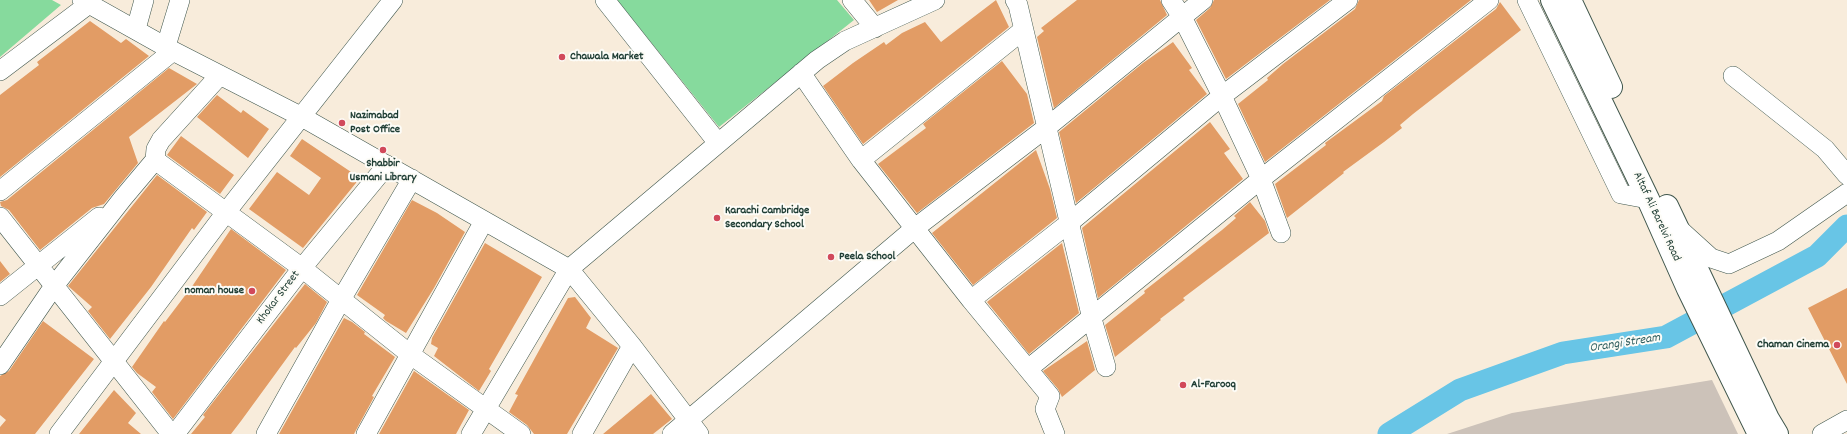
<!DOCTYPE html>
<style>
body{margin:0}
canvas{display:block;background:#f8ecdb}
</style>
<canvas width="1847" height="434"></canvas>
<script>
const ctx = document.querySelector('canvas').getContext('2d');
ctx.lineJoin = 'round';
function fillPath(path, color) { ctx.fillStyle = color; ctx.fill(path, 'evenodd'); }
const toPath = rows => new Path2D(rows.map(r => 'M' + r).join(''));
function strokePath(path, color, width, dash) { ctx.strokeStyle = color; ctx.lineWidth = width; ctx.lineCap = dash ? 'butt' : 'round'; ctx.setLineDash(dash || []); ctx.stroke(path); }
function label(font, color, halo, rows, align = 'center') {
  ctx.font = font + ' Dekko,sans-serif'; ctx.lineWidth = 4; ctx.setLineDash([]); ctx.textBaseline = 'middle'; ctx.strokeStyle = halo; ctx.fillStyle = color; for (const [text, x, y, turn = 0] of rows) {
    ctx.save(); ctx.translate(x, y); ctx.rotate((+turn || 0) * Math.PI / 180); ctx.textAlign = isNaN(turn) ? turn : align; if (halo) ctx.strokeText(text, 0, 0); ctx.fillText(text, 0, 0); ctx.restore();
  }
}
fillPath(toPath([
 [1712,380,1738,434,1447,434,1512,413]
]), '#ccc2b9');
fillPath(toPath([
 [0,0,52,0,61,5,0,57],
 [617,0,837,0,854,20,719,127]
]), '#86da9d');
strokePath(toPath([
 [1389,434,1460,390,1563,353,1666,337,1817,256,1847,226]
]), '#68c5e6', 23);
fillPath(toPath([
 [869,0,898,0,877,12],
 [996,0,1009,27,863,144,823,86,853,63,884,42,886,45,902,33,925,22,941,42],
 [1077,0,1160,0,1167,15,1054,108,1037,37,1044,31,1041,28],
 [1214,0,1330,0,1226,79,1196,20,1210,8],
 [1359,0,1471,0,1265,162,1238,104,1268,80,1267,78,1283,64,1355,9],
 [1500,2,1521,30,1413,114,1400,125,1402,128,1384,142,1343,172,1344,173,1287,218,1275,184,1326,145,1325,143,1382,101,1384,96,1496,9],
 [90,21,121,43,126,39,149,56,0,177,0,95,39,65,37,62],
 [1173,42,1192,68,1189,70,1207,94,1076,203,1059,132,1143,63],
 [1002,61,1027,94,1034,123,917,213,878,164,926,128,923,124],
 [169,68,197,84,129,137,138,163,104,204,92,208,40,250,9,210,1,206,0,202,7,200],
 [217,95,241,113,243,110,269,129,248,158,197,117],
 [1210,122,1230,149,1224,153,1243,179,1098,298,1082,228],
 [181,136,234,175,220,194,167,155],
 [302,139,360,178,303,248,249,209,277,172,309,195,321,178,290,156],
 [1036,150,1050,189,1057,218,973,285,932,233],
 [157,175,207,212,194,230,192,228,151,287,110,339,88,311,92,307,68,286],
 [412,200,437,213,465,232,434,288,406,333,386,321,383,318,385,315,357,295],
 [1250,202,1265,221,1269,233,1183,298,1185,300,1160,319,1161,320,1115,357,1105,325,1145,293,1144,291,1222,230,1236,218,1234,216],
 [231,229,286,270,173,419,152,392,156,387,137,373,132,367,164,321,165,322,193,285],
 [485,243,542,277,489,369,491,371,479,391,434,356,438,348,431,344,432,338],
 [1062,243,1079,313,1029,354,987,302],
 [0,261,10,274,0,282],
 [305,284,327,302,316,323,296,348,295,347,241,421,231,434,191,434,205,417,203,415],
 [1847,288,1847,384,1808,308],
 [575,297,591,318,586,328,618,348,567,434,534,434,527,425,509,412,518,395,515,394,568,298],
 [344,318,352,322,365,332,364,334,395,357,372,396,374,397,355,432,354,434,279,434],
 [43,321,94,359,35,434,0,434,0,427,6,420,0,415,0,376,9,371],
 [1087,341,1095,370,1062,397,1058,389,1043,371],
 [414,371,469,410,456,434,379,434],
 [114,390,136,413,128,423,141,434,79,434],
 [651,394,672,419,653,434,603,434]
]), '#e29c65');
const minor = toPath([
 [82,0,173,51,302,117,569,269,632,346,699,434],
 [605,0,718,143],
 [852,0,875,28],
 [1015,0,1018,5,1092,319,1106,367],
 [1171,0,1182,17,1222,96,1261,179,1281,233],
 [1527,0,1621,194,1648,199],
 [136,29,144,0],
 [166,46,180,0],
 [0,71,89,4],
 [801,73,861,160,971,300,1050,396,1045,409,1055,434],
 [1733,76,1825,149,1847,175],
 [155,160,156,149,161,140,220,75],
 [861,160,1022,31],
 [0,191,173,51],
 [0,217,171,434],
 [1679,229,1711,258,1729,264,1778,241,1847,193],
 [0,296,99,217],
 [971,300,1069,223,1222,96,1348,0],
 [0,365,54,286,123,198,155,160,302,268,411,355,521,434],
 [1028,369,1261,179,1489,0],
 [59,434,227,211,393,0],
 [175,434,302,268,387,165],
 [266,434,342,298,412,179],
 [366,434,484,221],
 [471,434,569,269,817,60,845,41,935,0],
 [582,434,632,346],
 [672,434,915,228,1046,128,1203,0],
 [1822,434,1847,420]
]);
const major = toPath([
 [1552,0,1648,199,1688,289,1759,434],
 [1570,0,1611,87],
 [1667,206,1768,419,1777,434]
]);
strokePath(minor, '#40574d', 20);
strokePath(major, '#40574d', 24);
strokePath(minor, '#fff', 19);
strokePath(major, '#fff', 22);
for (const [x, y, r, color] of [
 [562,57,4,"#d1495b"],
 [342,123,4,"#d1495b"],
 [383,150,4,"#d1495b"],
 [717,218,4,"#d1495b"],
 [831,257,4,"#d1495b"],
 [252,291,4,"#d1495b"],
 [1837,345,4,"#d1495b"],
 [1183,385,4,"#d1495b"]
]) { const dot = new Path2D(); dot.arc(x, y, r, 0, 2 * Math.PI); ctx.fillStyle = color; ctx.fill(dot); strokePath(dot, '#fdfcf7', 1.5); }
label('bold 12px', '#1f3d34', '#fdfcf7', [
 ["Chawala Market",570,57],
 ["Nazimabad",350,116],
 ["Post Office",350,130],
 ["Shabbir",383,164,"center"],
 ["Usmani Library",383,178,"center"],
 ["Karachi Cambridge",725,211],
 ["Secondary School",725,225],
 ["Peela School",839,257],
 ["noman house",244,291,"right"],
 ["Chaman Cinema",1829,345,"right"],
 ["Al-Farooq",1191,385]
], 'left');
label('12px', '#1f3d34', '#fdfcf7', [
 ["Altaf Ali Barelvi Road",1656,217,65],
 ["Khokar Street",279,298,-53]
]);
label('italic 13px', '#315f60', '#fdfcf7', [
 ["Orangi Stream",1625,344,-9]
]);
</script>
